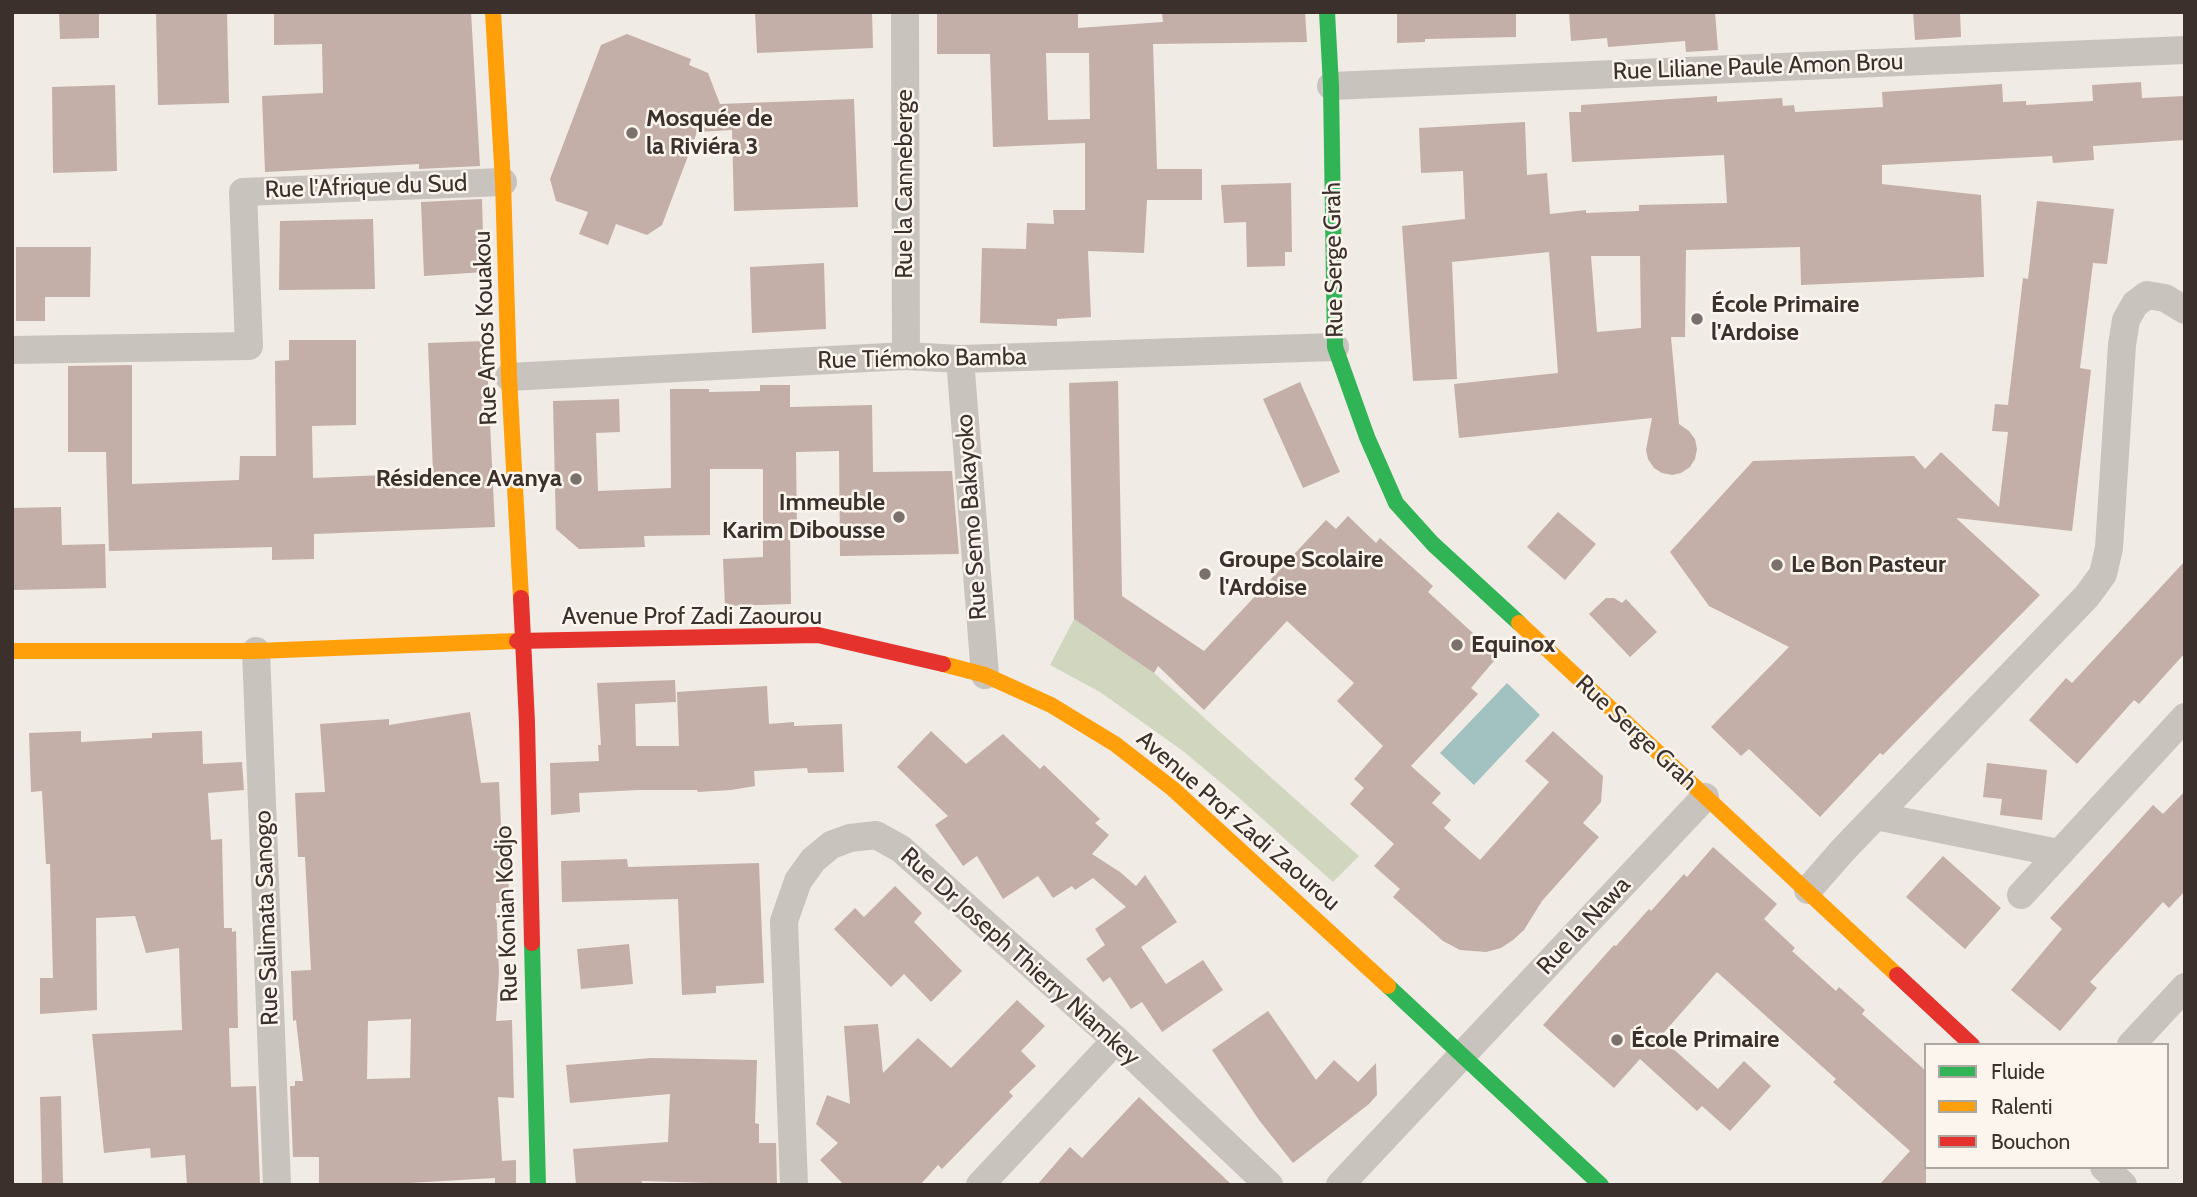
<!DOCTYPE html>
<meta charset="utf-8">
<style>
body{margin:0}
#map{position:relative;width:2197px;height:1197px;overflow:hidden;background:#f0ebe5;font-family:Cabin,sans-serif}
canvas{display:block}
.frame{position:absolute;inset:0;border:14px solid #3b302b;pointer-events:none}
.legend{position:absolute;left:1924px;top:1043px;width:245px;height:126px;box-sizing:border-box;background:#fbf5ee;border:2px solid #aea6a0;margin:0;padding:9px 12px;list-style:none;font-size:21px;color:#3b302b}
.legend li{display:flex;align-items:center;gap:14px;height:35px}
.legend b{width:35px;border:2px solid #aea6a0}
</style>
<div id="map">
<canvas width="2197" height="1197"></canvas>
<div class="frame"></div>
<ul class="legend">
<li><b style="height:9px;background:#30b455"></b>Fluide</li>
<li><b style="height:9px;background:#ff9f0a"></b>Ralenti</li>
<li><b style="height:9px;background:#e5322d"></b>Bouchon</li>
</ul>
</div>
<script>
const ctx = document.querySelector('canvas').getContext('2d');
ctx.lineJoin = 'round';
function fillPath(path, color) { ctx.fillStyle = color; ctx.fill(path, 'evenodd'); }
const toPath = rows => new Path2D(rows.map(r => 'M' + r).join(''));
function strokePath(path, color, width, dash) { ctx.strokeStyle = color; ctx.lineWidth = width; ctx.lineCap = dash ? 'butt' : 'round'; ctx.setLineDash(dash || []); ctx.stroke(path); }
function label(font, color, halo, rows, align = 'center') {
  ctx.font = font + ' Cabin,sans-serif'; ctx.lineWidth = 5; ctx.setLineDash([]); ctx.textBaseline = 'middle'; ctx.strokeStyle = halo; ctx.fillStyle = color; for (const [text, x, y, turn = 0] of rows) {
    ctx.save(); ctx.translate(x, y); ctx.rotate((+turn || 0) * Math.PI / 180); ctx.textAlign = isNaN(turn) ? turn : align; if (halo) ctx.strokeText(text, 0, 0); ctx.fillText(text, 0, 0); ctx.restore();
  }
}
fillPath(toPath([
 [1074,619,1154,673,1359,856,1333,882,1237,796,1183,751,1100,692,1050,665]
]), '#d1d6bf');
fillPath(toPath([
 [1507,683,1540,715,1474,785,1440,753]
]), '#a1c2c1');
fillPath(toPath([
 [59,12,99,12,99,38,60,39],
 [156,12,227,12,229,103,158,105],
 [274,12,471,12,480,166,419,169,419,164,265,172,262,96,323,93,322,44,274,45],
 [755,12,872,12,873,48,757,53],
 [937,12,1078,12,1078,28,1163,22,1162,12,1305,12,1307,42,1153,44,1157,169,1202,169,1202,200,1147,200,1144,253,1088,251,1091,317,1057,319,1057,326,980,323,982,248,1026,249,1027,223,1054,224,1053,210,1085,210,1085,143,993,147,990,54,937,54],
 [1046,53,1089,53,1090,119,1048,120],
 [1397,12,1516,12,1516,37,1425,39,1425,42,1397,43],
 [1569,12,1715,12,1718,50,1686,52,1685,41,1608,47,1607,38,1571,41],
 [1913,12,1960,12,1961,37,1915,40],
 [627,34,691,59,689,65,708,73,720,104,854,99,858,207,734,211,732,130,697,132,662,225,647,235,616,224,608,245,579,234,588,212,556,201,550,179,601,45],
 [2141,82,2142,98,2185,96,2185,140,2093,146,2094,160,2053,163,2052,156,1882,165,1882,184,1981,195,1984,277,1801,285,1800,247,1686,250,1685,337,1671,337,1679,424,1689,431,1695,439,1697,449,1695,459,1690,467,1681,473,1672,475,1662,473,1654,468,1648,459,1646,450,1652,418,1459,438,1454,384,1558,373,1549,252,1452,262,1457,379,1413,381,1402,226,1465,219,1463,171,1421,173,1419,128,1525,122,1527,175,1547,173,1550,214,1586,210,1586,213,1639,211,1639,205,1727,203,1724,155,1572,162,1569,112,1581,112,1581,105,1717,96,1717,102,1782,98,1783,106,1794,105,1795,112,1883,107,1882,92,2002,84,2003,102,2026,101,2026,105,2093,101,2092,85],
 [1591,256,1640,256,1641,328,1597,332],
 [115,85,117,171,53,173,52,87],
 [1291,183,1292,252,1285,252,1285,266,1247,267,1246,222,1224,223,1221,185],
 [482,199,484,272,424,276,421,202],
 [2037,201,2114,209,2107,264,2093,263,2080,368,2091,370,2072,531,1956,518,2040,595,1883,755,1880,753,1820,817,1749,749,1741,756,1711,727,1789,647,1709,606,1670,552,1753,461,1914,456,1925,469,1941,452,1999,507,2008,432,1992,431,1995,404,2008,405,2023,278,2028,279],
 [373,219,375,289,279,290,280,221],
 [16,247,91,247,90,297,45,297,45,321,16,321],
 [824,263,826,329,752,333,750,267],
 [289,340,356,340,356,425,312,426,313,478,433,473,428,343,486,341,495,527,314,534,314,559,272,560,272,547,109,551,106,452,68,452,68,366,132,365,132,484,239,480,240,456,276,456,275,361,289,360],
 [1118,381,1122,596,1204,651,1326,520,1336,529,1348,516,1376,543,1380,538,1433,586,1428,592,1498,656,1471,688,1478,694,1411,766,1441,793,1432,803,1451,820,1444,828,1480,860,1549,782,1525,761,1553,731,1603,776,1601,802,1583,823,1599,837,1542,901,1524,930,1513,940,1501,948,1486,952,1460,950,1443,941,1393,897,1400,889,1374,866,1394,844,1350,804,1364,788,1354,779,1383,746,1337,701,1354,683,1287,621,1204,710,1158,666,1154,673,1074,619,1069,383],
 [1300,382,1340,472,1303,488,1263,399],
 [760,385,790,385,790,407,872,405,873,472,952,471,959,554,840,556,839,451,796,452,797,534,790,535,791,604,725,606,723,559,763,557,763,469,710,469,710,535,644,536,645,547,579,549,556,529,553,401,619,399,620,432,596,433,598,491,671,488,670,389,709,389,709,392,760,391],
 [61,507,62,545,105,544,106,588,14,590,13,508],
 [1558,512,1596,544,1565,580,1527,547],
 [2185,561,2185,653,2139,704,2134,700,2077,764,2029,720,2066,678,2072,683],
 [1606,598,1614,598,1622,603,1626,599,1657,632,1630,657,1589,614],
 [675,680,676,702,635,704,636,746,679,746,677,692,767,686,769,724,794,722,794,726,842,724,844,772,808,773,807,768,754,771,755,786,731,790,698,792,697,790,638,790,579,793,580,812,551,815,550,763,599,761,598,745,601,745,597,683],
 [470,712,481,783,499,782,501,826,508,826,509,903,496,903,499,973,496,1021,512,1020,514,1098,498,1097,502,1161,516,1160,516,1184,495,1185,495,1178,409,1183,409,1185,319,1185,319,1157,293,1157,290,1086,295,1086,295,1081,303,1081,296,1020,293,1021,291,971,311,970,305,857,298,857,295,793,325,792,320,724,389,719,389,725],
 [411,1019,410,1078,367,1079,368,1021],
 [81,731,81,742,152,738,152,733,202,731,203,764,242,762,244,790,208,793,211,840,222,839,224,928,232,928,232,932,236,931,238,1028,229,1028,231,1087,256,1086,260,1185,187,1185,185,1155,151,1158,150,1148,104,1153,92,1034,182,1030,179,948,146,953,135,916,96,918,97,1010,40,1014,40,978,53,978,50,864,46,864,42,791,31,792,29,733],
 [931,731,966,764,1003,734,1040,769,1044,765,1100,819,1095,823,1109,835,1092,854,1120,872,1136,886,1145,875,1177,922,1141,947,1166,984,1203,960,1223,990,1162,1032,1142,1002,1131,1009,1110,977,1103,982,1086,959,1105,945,1095,929,1126,907,1093,878,1075,890,1072,886,1053,898,1038,876,1003,899,977,856,963,866,935,825,948,816,897,767],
 [1987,763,2047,770,2042,820,2000,815,2002,799,1983,797],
 [2185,791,2185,891,2169,908,2163,902,2090,982,2097,988,2060,1031,2011,990,2062,929,2050,918,2153,805,2163,814],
 [1713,847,1777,904,1764,919,1795,948,1792,951,1836,991,1839,987,1865,1010,1862,1014,1926,1071,1926,1185,1879,1185,1910,1151,1833,1082,1836,1079,1717,972,1660,1037,1718,1089,1744,1061,1771,1086,1730,1131,1702,1106,1697,1111,1640,1059,1614,1088,1543,1025,1614,945,1616,946,1649,909,1651,911,1684,874,1687,877],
 [1943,856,2001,908,1965,949,1906,897],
 [627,859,628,867,759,863,764,983,716,986,716,993,682,995,678,899,562,902,561,861],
 [895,886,922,913,914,922,962,971,931,1002,904,974,891,987,834,929,855,908,864,917],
 [629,944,633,984,581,989,577,949],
 [1017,1000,1045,1026,1021,1051,1036,1066,1009,1092,1013,1096,942,1169,938,1165,920,1185,844,1185,820,1160,838,1143,816,1124,827,1095,850,1104,844,1026,878,1024,883,1073,918,1038,951,1068],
 [1268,1011,1316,1080,1334,1060,1358,1082,1376,1063,1377,1095,1369,1104,1293,1163,1259,1120,1212,1050],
 [651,1058,757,1060,755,1123,759,1124,759,1143,776,1143,777,1185,642,1181,642,1185,576,1185,573,1149,668,1142,670,1094,570,1103,566,1065],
 [61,1096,63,1185,42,1185,40,1097],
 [1139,1097,1232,1185,1037,1185,1070,1147,1082,1158]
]), '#c3afa7');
strokePath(toPath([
 [905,12,906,356],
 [1331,86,2185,50],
 [12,350,249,346,243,192,503,182],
 [960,359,985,675],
 [509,377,906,356,960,359,1335,347],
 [256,651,277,1185],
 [1876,816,2058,853],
 [1808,890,1843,850,2087,596,2103,574,2109,548,2122,345,2126,320,2135,304,2147,295,2165,298,2185,310],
 [2021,895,2185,717],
 [2131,1045,2185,987],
 [2104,1167,2123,1185],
 [794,1185,784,921,798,881,813,860,831,845,850,838,876,835,901,849,1116,1040,1269,1185],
 [980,1185,1116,1040],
 [1340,1185,1705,797]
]), '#c9c3be', 28);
strokePath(toPath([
 [1327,12,1331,86,1335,347,1367,437,1396,503,1433,544,1519,623],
 [532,943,538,1185],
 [1388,986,1601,1185]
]), '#30b455', 16);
strokePath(toPath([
 [493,12,503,182,509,377,521,598],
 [1519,623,1897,975],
 [12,651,256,651,517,641],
 [943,664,985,675,1051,705,1115,744,1173,789,1388,986]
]), '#ff9f0a', 16);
strokePath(toPath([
 [521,598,527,723,532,943],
 [517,641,818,635,943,664],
 [1897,975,1972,1045]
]), '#e5322d', 16);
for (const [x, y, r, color] of [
 [632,133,7,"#7a716c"],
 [1697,319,7,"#7a716c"],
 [576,479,7,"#7a716c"],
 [899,517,7,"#7a716c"],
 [1777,565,7,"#7a716c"],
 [1205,574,7,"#7a716c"],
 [1457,645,7,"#7a716c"],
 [1617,1040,7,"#7a716c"]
]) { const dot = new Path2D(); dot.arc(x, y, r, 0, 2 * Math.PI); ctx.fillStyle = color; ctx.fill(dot); strokePath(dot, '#fbf5ee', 2.5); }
label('24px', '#3b302b', '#fbf5ee', [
 ["Rue Liliane Paule Amon Brou",1758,67,-2],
 ["Rue la Canneberge",905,184,-90],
 ["Rue l'Afrique du Sud",366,187,-2],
 ["Rue Serge Grah",1334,260,-91],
 ["Rue Amos Kouakou",486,328,-92],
 ["Rue Tiémoko Bamba",922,359,-1],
 ["Rue Semo Bakayoko",972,517,-94],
 ["Avenue Prof Zadi Zaourou",692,617],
 ["Rue Serge Grah",1636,733,43],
 ["Avenue Prof Zadi Zaourou",1238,821,41],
 ["Rue Konian Kodjo",507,914,-92],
 ["Rue Salimata Sanogo",267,918,-92],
 ["Rue la Nawa",1584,926,-47],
 ["Rue Dr Joseph Thierry Niamkey",1020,957,42]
]);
label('bold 24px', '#3b302b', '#fbf5ee', [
 ["Mosquée de",646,119],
 ["la Riviéra 3",646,147],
 ["École Primaire",1711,305],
 ["l'Ardoise",1711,333],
 ["Résidence Avanya",562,479,"right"],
 ["Immeuble",885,503,"right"],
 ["Karim Dibousse",885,531,"right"],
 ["Groupe Scolaire",1219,560],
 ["l'Ardoise",1219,588],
 ["Le Bon Pasteur",1791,565],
 ["Equinox",1471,645],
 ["École Primaire",1631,1040]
], 'left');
</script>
